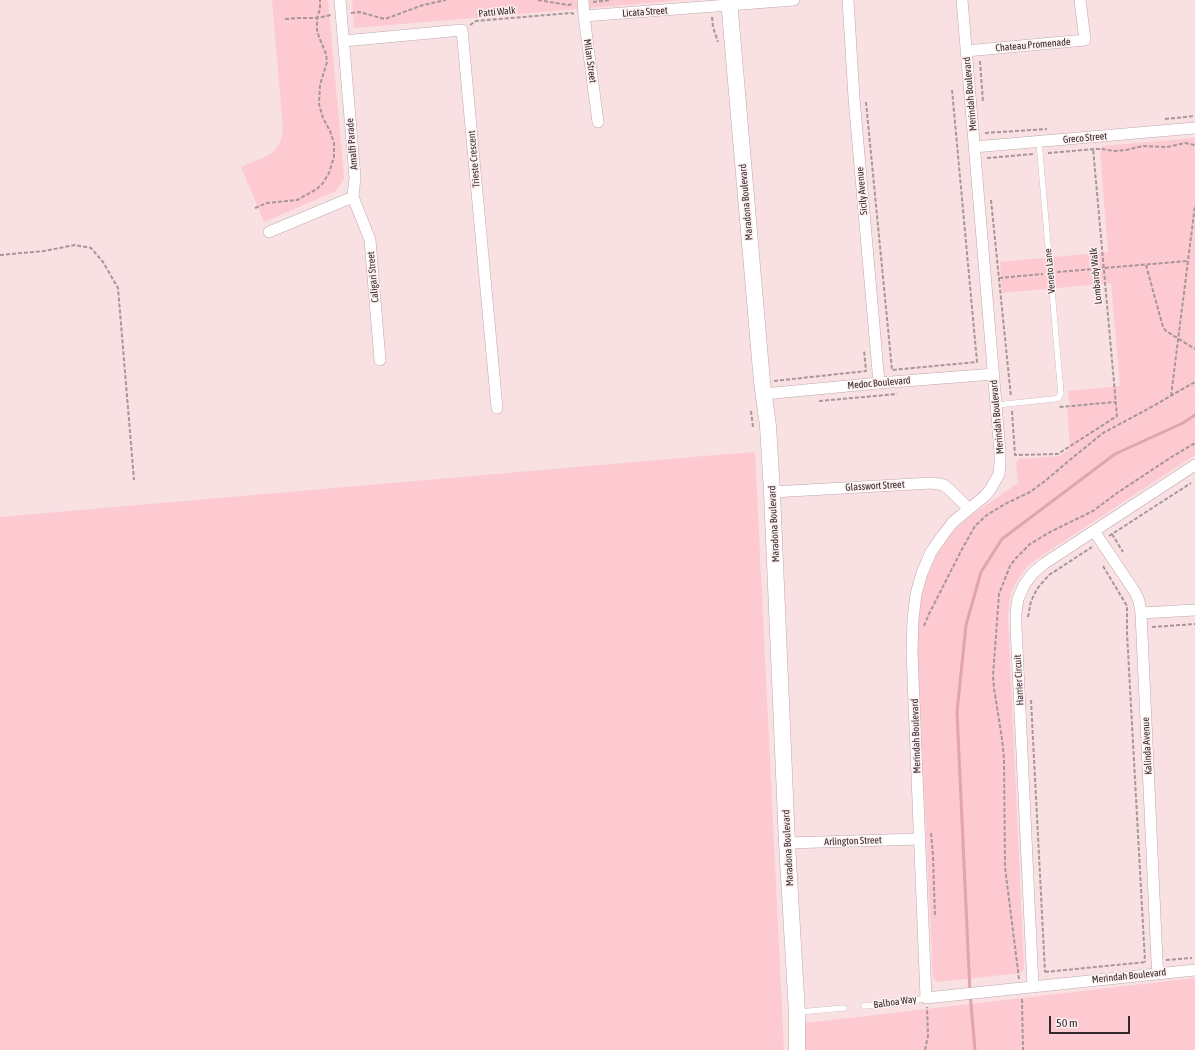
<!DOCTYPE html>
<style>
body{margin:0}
#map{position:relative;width:1195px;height:1050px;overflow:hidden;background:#f8e0e3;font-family:"Asap Condensed",sans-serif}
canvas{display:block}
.scale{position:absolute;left:1049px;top:1016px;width:81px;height:18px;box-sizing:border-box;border:2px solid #32292a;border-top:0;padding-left:5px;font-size:12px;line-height:14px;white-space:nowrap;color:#32292a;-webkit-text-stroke:3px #feeff1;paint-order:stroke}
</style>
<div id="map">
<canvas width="1195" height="1050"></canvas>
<div class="scale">50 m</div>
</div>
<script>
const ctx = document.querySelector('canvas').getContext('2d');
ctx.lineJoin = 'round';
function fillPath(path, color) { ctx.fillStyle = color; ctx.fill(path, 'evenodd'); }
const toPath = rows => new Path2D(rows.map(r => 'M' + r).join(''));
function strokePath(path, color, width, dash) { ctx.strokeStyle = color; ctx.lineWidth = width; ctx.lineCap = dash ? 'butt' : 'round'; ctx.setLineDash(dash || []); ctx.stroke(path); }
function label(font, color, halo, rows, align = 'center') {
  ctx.font = font + ' "Asap Condensed",sans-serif'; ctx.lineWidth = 3; ctx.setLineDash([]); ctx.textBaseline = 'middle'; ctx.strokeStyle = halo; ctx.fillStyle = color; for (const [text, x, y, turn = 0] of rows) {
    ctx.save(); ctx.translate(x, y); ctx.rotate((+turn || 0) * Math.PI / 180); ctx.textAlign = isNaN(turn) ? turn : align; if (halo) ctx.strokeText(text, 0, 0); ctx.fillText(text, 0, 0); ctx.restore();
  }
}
fillPath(toPath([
 [272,0,328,0,344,178,336,191,264,222,241,167,265,157,273,152,279,145,282,135,283,128],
 [352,0,683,0,354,28],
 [1195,138,1195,455,1038,558,1027,567,1018,579,1012,590,1009,602,1008,617,1024,969,1020,973,938,982,933,978,916,627,917,610,926,576,939,550,947,539,958,527,969,517,1018,483,1016,463,1019,459,1059,456,1070,449,1067,409,1070,408,1068,391,1120,386,1111,283,1002,293,1000,262,1108,252,1100,150,1103,146],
 [755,452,784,1050,0,1050,0,517,692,457],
 [1195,978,1195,1050,797,1050,797,1024]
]), '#fdcad1');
strokePath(toPath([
 [975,1050,970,993,957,712,966,625,981,572,1002,539,1115,454,1183,423,1195,415]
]), '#e2a5ae', 3);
const lane = toPath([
 [996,405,1054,399,1058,398,1061,394,1039,142],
 [864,1006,909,1002,926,998],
 [799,1012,844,1008]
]);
const street = toPath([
 [583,0,584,16,598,122],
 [848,0,854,98,879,383],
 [962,0,1000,452,1000,463,999,474,990,490,985,496,953,522,943,535,931,552,922,573,916,594,913,619,912,652,926,998,1195,970],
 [584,16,794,0],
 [344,41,462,30,497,408],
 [966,51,1085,40,1080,0],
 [974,147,1195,128],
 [353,197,370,240,380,360],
 [269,232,353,197,355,177,340,0],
 [764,394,879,383,994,374],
 [772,492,932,483,944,485,952,492,969,509],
 [1094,531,1135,592,1139,601,1141,613,1157,961,1158,974],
 [1141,613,1195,610],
 [787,843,920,839],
 [1033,986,1016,626,1016,612,1018,599,1024,585,1033,573,1045,563,1195,465]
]);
const secondary = toPath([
 [729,0,762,382,768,426,772,492,787,843,797,1013,797,1050]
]);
strokePath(lane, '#bfa8ab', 6);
strokePath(street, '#bfa8ab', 12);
strokePath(secondary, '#bfa8ab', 17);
strokePath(toPath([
 [538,0,568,5,573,4],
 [593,2,611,0],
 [351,13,359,12,385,19,423,5,446,0],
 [712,17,713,27,718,42],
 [285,19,297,18,317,18,331,15],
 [470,25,476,21,571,13,574,14],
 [980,61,983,102],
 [866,102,892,370,977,362,952,90],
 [1165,119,1195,116],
 [985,133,1047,129],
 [1048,153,1095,149,1102,149,1114,151,1126,150,1143,146,1167,147,1185,143,1195,145],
 [987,158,1034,154],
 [991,200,1011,397],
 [255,208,267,203,297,200,317,189,323,183,329,173,334,157,334,143,330,131,323,118,319,104,320,85,327,62,326,54,319,37,317,30,317,18,320,9,320,0],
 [0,255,44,251,75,245,91,248,103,262,118,288,134,480],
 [1146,265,1163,327,1166,331,1195,349],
 [1057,272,1187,261],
 [999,278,1043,274],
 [774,381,866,371,864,350],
 [1171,396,1195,205],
 [819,401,897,394],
 [1060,406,1061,407,1115,402],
 [751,411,753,427],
 [1012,411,1015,455,1058,454,1117,416,1093,148],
 [1112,534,1123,552],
 [1109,536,1191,483],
 [1103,566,1127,606,1127,633,1145,962],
 [1028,617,1031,601,1037,589,1042,583,1049,575,1092,547],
 [924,626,929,614,961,551,975,526,987,515,1005,504,1030,492,1045,481,1071,459,1103,433,1146,410,1195,382],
 [1152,627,1195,624],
 [1031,700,1045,972],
 [931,833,933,856,935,917],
 [1166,960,1192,958],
 [1045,972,1146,962],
 [1019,979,1005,867,1004,758,1002,739,994,688,993,676,999,594,1010,566,1016,558,1030,544,1050,532,1093,511,1117,493,1170,458,1195,443],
 [1022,999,1023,1050],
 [925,1050,928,1036,927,1007]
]), '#a79698', 2, [4, 2]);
strokePath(lane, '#fff', 5.5);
strokePath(street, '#fff', 11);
strokePath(secondary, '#fff', 16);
label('10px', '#32292a', '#feeff1', [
 ["Patti Walk",497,12,-6],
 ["Licata Street",645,12,-4],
 ["Chateau Promenade",1033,45,-5],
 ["Milan Street",590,61,82],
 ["Merindah Boulevard",970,94,-95],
 ["Greco Street",1085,138,-5],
 ["Amalfi Parade",352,144,-95],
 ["Trieste Crescent",474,159,-95],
 ["Sicily Avenue",862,191,-95],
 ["Maradona Boulevard",746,202,-95],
 ["Veneto Lane",1050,271,-95],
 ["Lombardy Walk",1096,276,-95],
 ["Caligari Street",373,277,-95],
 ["Medoc Boulevard",879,383,-5],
 ["Merindah Boulevard",997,417,-95],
 ["Glasswort Street",875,486,-3],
 ["Maradona Boulevard",774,524,-93],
 ["Harrier Circuit",1019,680,-93],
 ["Merindah Boulevard",916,736,-92],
 ["Kalinda Avenue",1147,746,-93],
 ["Arlington Street",853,841,-2],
 ["Maradona Boulevard",788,848,-93],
 ["Merindah Boulevard",1129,976,-6],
 ["Balboa Way",895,1002,-8]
]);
</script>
